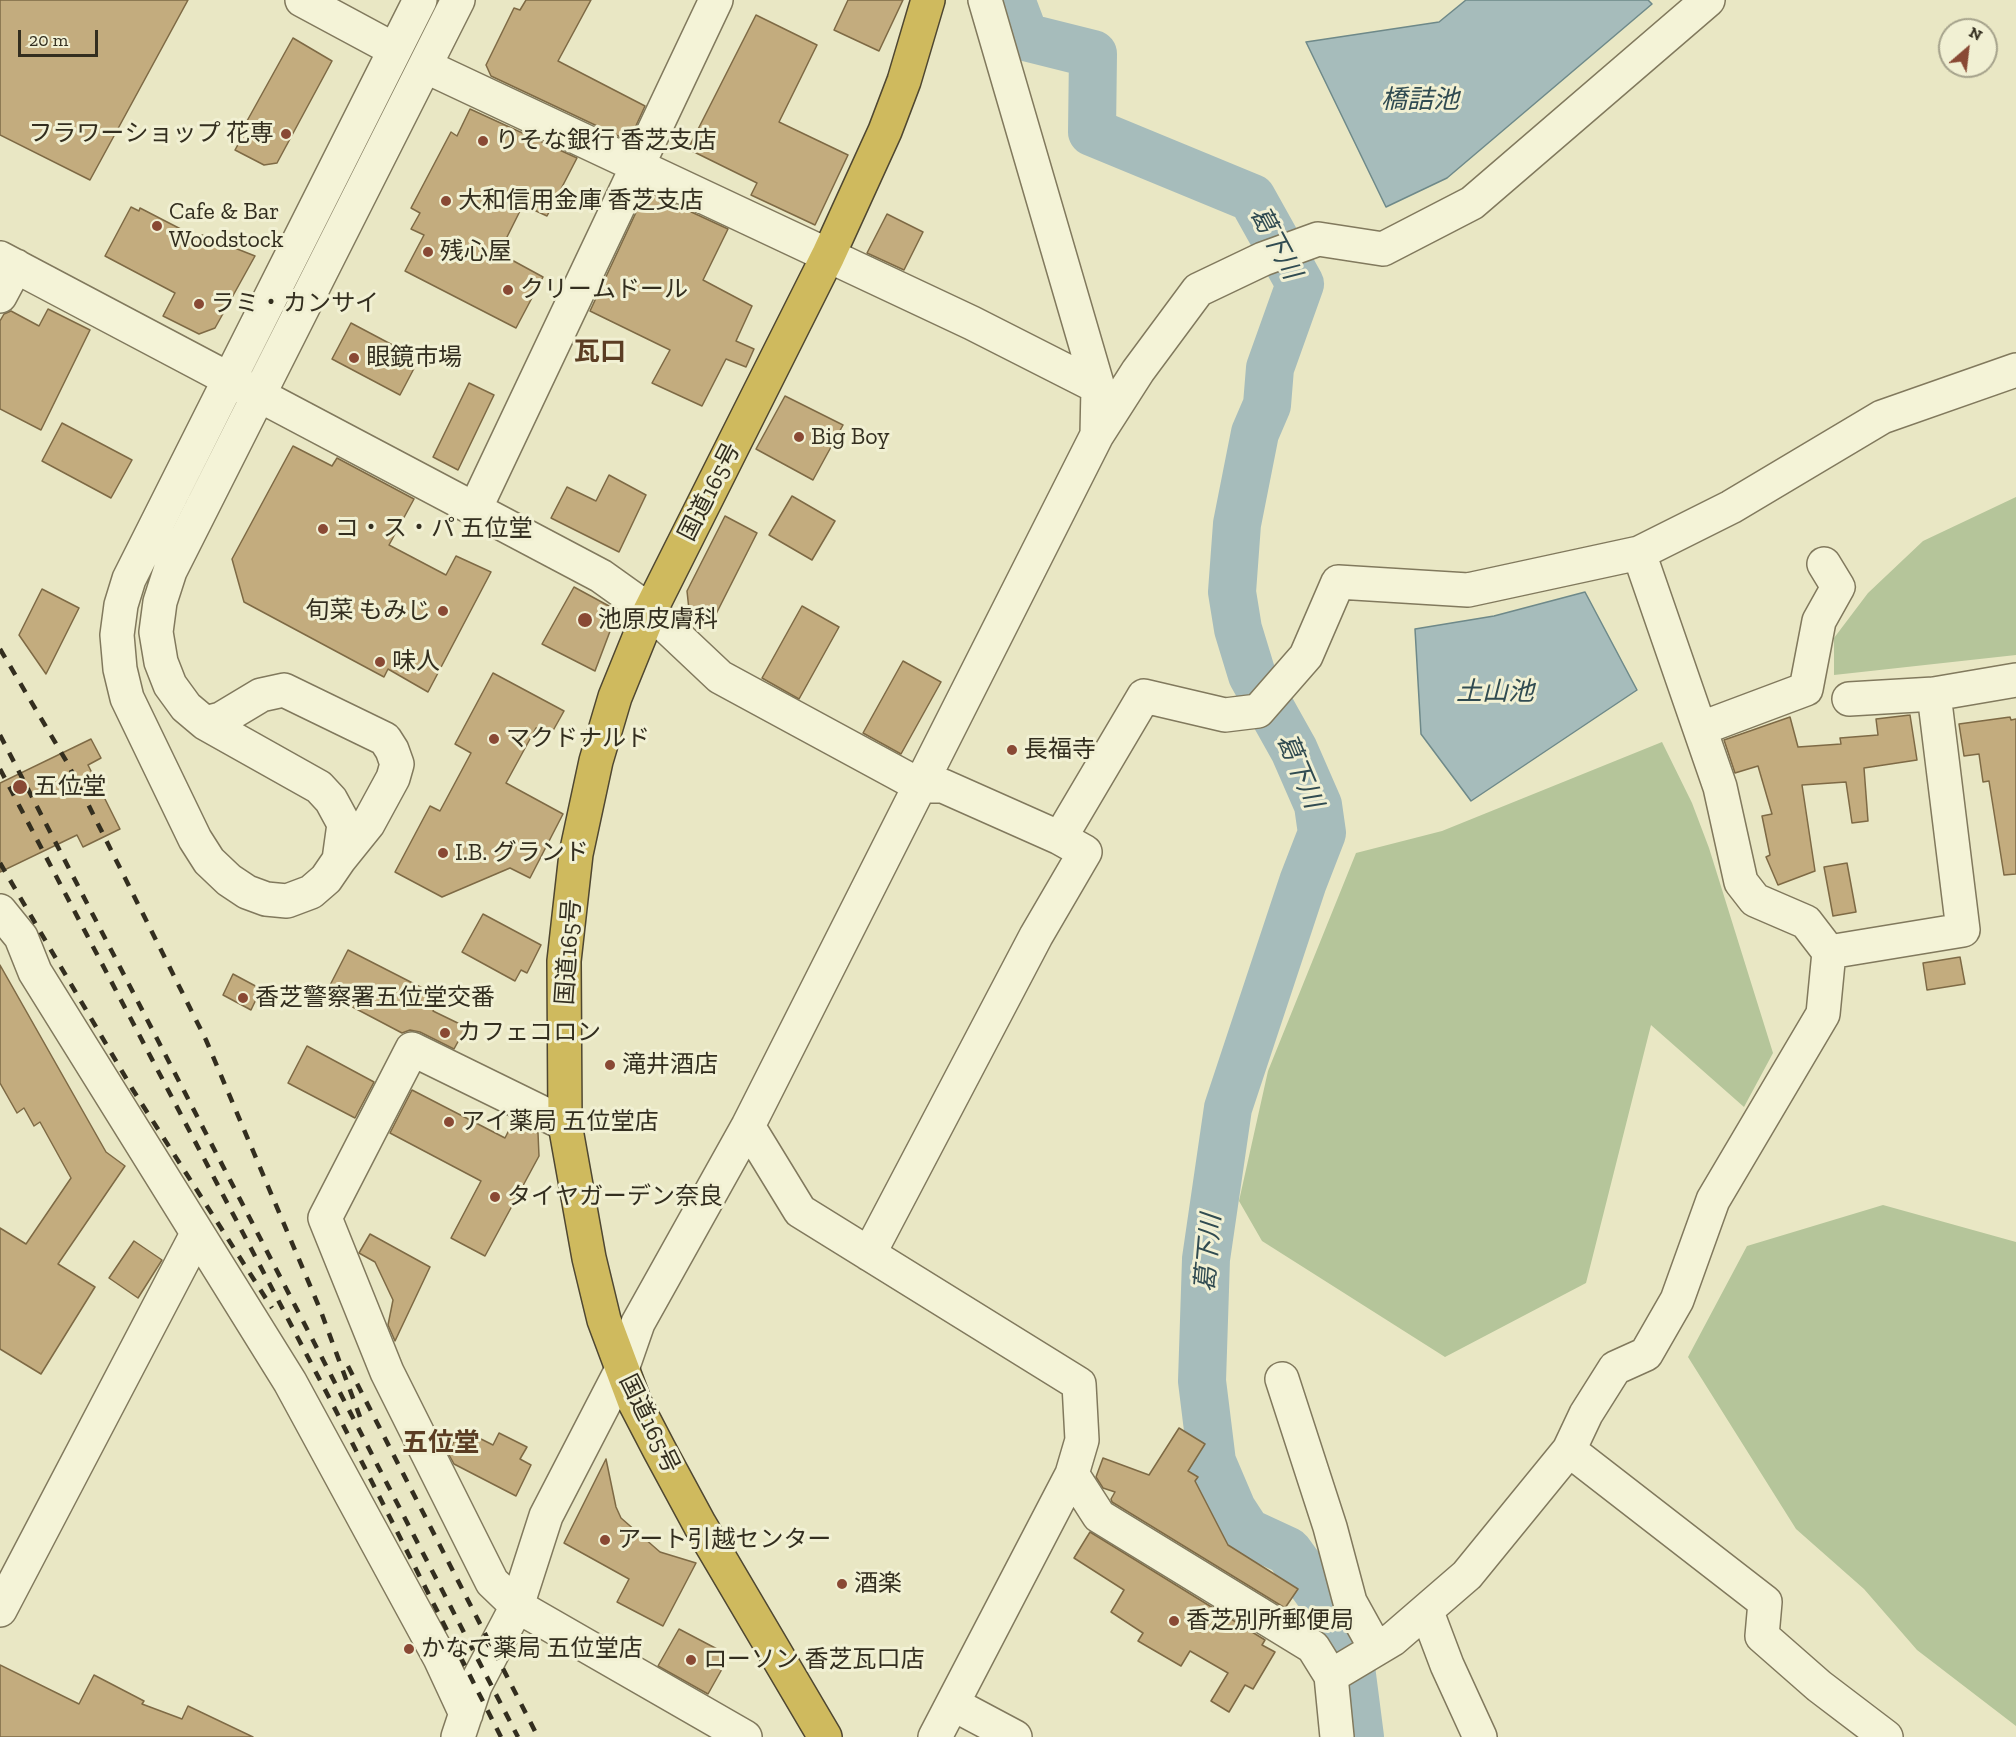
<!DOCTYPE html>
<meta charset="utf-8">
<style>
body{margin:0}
#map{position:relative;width:2016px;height:1737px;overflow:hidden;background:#e9e7c4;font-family:"Zilla Slab",serif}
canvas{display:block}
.north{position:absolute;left:1938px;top:18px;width:60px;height:60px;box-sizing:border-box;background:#f1f0d3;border:2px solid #a5a28b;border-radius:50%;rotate:28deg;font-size:16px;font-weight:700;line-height:24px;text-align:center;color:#332e1f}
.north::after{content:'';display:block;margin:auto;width:21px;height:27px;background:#894934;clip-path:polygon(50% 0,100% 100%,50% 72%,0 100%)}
.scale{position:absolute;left:18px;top:30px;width:80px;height:27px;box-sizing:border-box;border:3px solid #332e1f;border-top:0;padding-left:8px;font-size:18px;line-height:21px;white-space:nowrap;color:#332e1f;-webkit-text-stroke:4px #f1f0d3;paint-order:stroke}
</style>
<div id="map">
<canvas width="2016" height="1737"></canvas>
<div class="north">N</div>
<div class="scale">20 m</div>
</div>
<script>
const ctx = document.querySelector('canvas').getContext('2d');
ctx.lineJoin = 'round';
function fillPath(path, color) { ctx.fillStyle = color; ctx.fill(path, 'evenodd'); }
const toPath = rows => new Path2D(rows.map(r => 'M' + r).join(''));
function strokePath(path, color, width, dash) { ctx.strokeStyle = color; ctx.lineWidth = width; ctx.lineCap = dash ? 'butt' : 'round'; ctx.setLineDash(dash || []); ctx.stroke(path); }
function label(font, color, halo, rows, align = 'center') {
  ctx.font = font + ' "Zilla Slab","Noto Sans JP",serif'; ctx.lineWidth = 6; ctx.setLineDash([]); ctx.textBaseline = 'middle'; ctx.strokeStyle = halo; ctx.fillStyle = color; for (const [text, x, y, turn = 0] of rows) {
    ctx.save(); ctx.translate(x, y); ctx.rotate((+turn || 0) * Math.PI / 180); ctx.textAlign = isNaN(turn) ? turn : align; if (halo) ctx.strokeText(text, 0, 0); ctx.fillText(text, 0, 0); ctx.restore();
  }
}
fillPath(toPath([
 [2016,497,2016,655,1834,675,1834,638,1868,593,1923,541],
 [1662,742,1692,803,1709,848,1773,1053,1744,1107,1651,1025,1586,1283,1445,1357,1262,1241,1239,1201,1268,1071,1356,853,1442,831],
 [1883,1205,2016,1242,2016,1726,1917,1650,1864,1589,1796,1529,1688,1357,1747,1246]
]), '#b5c59a');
const water = toPath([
 [1466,0,1648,0,1652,4,1447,178,1386,207,1306,42,1439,22,1466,0],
 [1585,592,1637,690,1471,801,1421,734,1415,629,1494,616,1585,592]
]);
fillPath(water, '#a6bcbb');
strokePath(water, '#6e8989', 1.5);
strokePath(toPath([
 [1011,0,1025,37,1093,54,1092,132,1252,198,1300,284,1270,368,1267,405,1255,433,1237,524,1232,592,1238,629,1252,675,1294,750,1318,805,1322,833,1303,882,1228,1108,1206,1259,1202,1381,1212,1462,1232,1509,1247,1532,1288,1551,1323,1599,1351,1667,1360,1737]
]), '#a6bcbb', 48);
const building = toPath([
 [0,0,188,0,90,180,0,135,0,0],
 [526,0,591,0,558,61,645,106,629,141,491,76,486,65,514,8,520,10,526,0],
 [848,0,903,0,879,51,834,30,848,0],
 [756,15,817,45,779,122,848,155,815,225,751,195,757,183,688,149,756,15],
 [293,38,332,61,277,163,264,165,235,150,245,132,242,130,293,38],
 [470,109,577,158,547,216,523,205,499,253,543,277,516,328,405,271,424,235,411,229,420,213,411,208,451,132,457,136,470,109],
 [646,191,728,229,703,280,752,306,736,341,754,349,746,367,726,359,702,406,652,383,670,350,590,311,646,191],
 [131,207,139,211,140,208,200,239,202,235,255,256,215,328,199,334,163,316,175,293,105,256,131,207],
 [887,214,923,232,904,270,867,253,887,214],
 [48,309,90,330,41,430,0,409,0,321,4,314,11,311,39,326,48,309],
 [351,323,419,359,400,395,332,359,351,323],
 [469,383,494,395,458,470,433,457,469,383],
 [785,396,843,425,813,480,756,449,785,396],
 [62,423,132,460,111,498,42,461,62,423],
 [293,446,332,466,337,458,414,499,389,545,446,575,456,556,491,572,428,692,388,669,384,677,244,602,232,559,293,446],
 [609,475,646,495,619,552,551,518,567,487,596,501,609,475],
 [792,496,835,521,812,560,769,535,792,496],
 [725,516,757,533,712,622,689,610,687,591,725,516],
 [574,587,609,606,603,621,612,626,595,671,542,644,574,587],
 [42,589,79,608,46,674,19,635,42,589],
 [802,606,839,627,799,699,762,678,802,606],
 [903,661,941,682,901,754,863,733,903,661],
 [493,673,564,711,550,736,536,728,506,783,563,814,530,878,510,868,442,897,395,872,430,806,440,811,471,753,455,744,493,673],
 [1910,715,1917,760,1864,768,1868,821,1852,823,1846,782,1802,785,1815,871,1778,885,1766,857,1770,855,1762,816,1772,814,1758,766,1735,773,1724,740,1790,717,1798,747,1841,744,1840,738,1878,735,1876,719,1910,715],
 [2010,717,2011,720,2016,719,2016,874,2004,875,1989,781,1983,782,1979,754,1964,756,1959,724,2010,717],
 [91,739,101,758,88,765,120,829,83,847,77,835,0,872,0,783,91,739],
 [1847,863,1856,912,1833,916,1824,867,1847,863],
 [483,914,541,945,527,973,521,970,515,981,462,952,483,914],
 [348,950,440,997,433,1011,466,1027,454,1049,420,1032,410,1030,402,1033,326,993,348,950],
 [1960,957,1965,984,1927,990,1923,963,1960,957],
 [0,965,106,1152,125,1166,58,1264,95,1287,41,1374,0,1349,0,1228,26,1244,71,1178,40,1122,34,1126,24,1108,17,1113,0,1083,0,965],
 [233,974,261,989,251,1010,223,995,233,974],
 [307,1046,374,1082,355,1118,288,1083,307,1046],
 [412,1090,505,1138,514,1120,538,1133,539,1156,485,1256,451,1238,481,1181,390,1133,412,1090],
 [370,1234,430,1267,395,1341,388,1325,393,1300,375,1262,359,1253,370,1234],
 [134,1241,162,1260,138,1298,109,1278,134,1241],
 [1179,1428,1205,1444,1188,1471,1198,1477,1195,1481,1228,1545,1298,1589,1285,1608,1112,1502,1111,1499,1115,1492,1103,1488,1096,1477,1103,1458,1149,1475,1179,1428],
 [461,1429,493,1445,499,1433,527,1447,520,1459,531,1465,516,1496,454,1464,448,1453,461,1429],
 [606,1459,616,1507,621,1518,660,1552,696,1563,663,1626,617,1602,629,1579,564,1543,606,1459],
 [1090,1532,1265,1640,1262,1645,1275,1652,1253,1689,1245,1685,1229,1712,1211,1701,1228,1673,1190,1651,1181,1666,1138,1641,1143,1633,1111,1612,1124,1590,1074,1558,1090,1532],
 [679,1629,719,1650,722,1669,708,1694,658,1666,679,1629],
 [0,1665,79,1704,94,1675,144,1701,142,1704,182,1719,188,1706,253,1737,0,1737,0,1665]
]);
fillPath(building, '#c3ac7e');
strokePath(building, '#7e6a45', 1.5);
const minor = toPath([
 [302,0,395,50],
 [420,0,129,579,121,605,117,635,120,669,127,698,195,839,209,861,229,880,247,892,266,899,287,901,311,892,326,879,339,860,344,824,331,800,319,787,205,723,186,707,170,685,161,662,156,632,160,602,170,571,458,0],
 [425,66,972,323,1098,387],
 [0,258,601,576,650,611,720,677,921,786,943,786,1060,838,1144,696,1225,715,1258,711,1306,656,1338,582,1468,590,1639,553,1731,507,1882,417,2016,370],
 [0,296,16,266],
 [1097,435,1138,371,1198,290,1263,259,1318,239,1383,249,1472,203,1708,0],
 [475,509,716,0],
 [1639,553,1720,787,1741,882,1755,900,1806,922,1829,952,1963,930,1934,694],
 [1849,699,1934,694,2016,680],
 [205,723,221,719,261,695,284,690,385,739,392,750,397,764,393,778,368,824,339,860],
 [1702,728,1806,689,1819,621,1838,587,1824,564],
 [0,911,21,937,35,972,290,1382,440,1658,466,1714],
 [565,1124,412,1049,325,1218,387,1372,492,1582,517,1606,745,1737],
 [748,1126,800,1211,1079,1384,1082,1440,1072,1474,935,1737],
 [869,1254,1036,936,1085,852,1060,838],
 [1282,1379,1330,1527,1350,1602,1376,1649],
 [1569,1450,1586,1414,1615,1368,1646,1354,1677,1300,1713,1200,1823,1014,1829,952],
 [1072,1474,1099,1516,1313,1647,1331,1676,1337,1737],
 [0,1610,197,1234],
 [1427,1612,1447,1665,1480,1737],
 [1331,1676,1393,1639,1467,1575,1569,1450,1765,1602,1762,1636,1819,1686,1886,1737],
 [953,1704,1015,1737],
 [458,1737,475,1686,517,1606,546,1516,622,1369,638,1323,748,1126,1097,435,1098,387,985,0]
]);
const highway = toPath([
 [825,1737,700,1525,660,1451,635,1403,604,1320,589,1258,565,1124,564,961,576,854,596,761,615,697,650,611,828,256,885,131,904,81,928,0]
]);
strokePath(minor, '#81795d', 36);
strokePath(highway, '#4f4731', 36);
strokePath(minor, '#f4f3d7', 33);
strokePath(highway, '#cfba5e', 33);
strokePath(toPath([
 [0,649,68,764,206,1040,320,1309,360,1417],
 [0,735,518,1737],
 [0,769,333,1405,501,1737],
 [0,863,133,1090,272,1308],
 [348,1366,538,1737]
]), '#332e1f', 4.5, [10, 10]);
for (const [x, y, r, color] of [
 [286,134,6,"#894934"],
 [483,141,6,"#894934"],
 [446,201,6,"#894934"],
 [157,226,6,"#894934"],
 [428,252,6,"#894934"],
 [508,290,6,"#894934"],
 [199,304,6,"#894934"],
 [354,358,6,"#894934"],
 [799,437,6,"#894934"],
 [323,529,6,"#894934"],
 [443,611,6,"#894934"],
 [585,620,8,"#894934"],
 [380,662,6,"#894934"],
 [494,739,6,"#894934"],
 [1012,750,6,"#894934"],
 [20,787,8,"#894934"],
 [443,853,6,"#894934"],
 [243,998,6,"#894934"],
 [445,1033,6,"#894934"],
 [610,1065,6,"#894934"],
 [449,1122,6,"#894934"],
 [495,1197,6,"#894934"],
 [605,1540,6,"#894934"],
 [842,1584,6,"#894934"],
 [1174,1621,6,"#894934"],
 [409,1649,6,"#894934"],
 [691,1660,6,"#894934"]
]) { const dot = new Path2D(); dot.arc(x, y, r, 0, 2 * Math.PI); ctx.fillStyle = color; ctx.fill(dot); strokePath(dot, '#f1f0d3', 2); }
label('24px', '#332e1f', '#f1f0d3', [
 ["フラワーショップ 花専",274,134,"right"],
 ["りそな銀行 香芝支店",495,141],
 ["大和信用金庫 香芝支店",458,201],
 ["Cafe & Bar",169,212],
 ["Woodstock",169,240],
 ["残心屋",440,252],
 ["クリームドール",520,290],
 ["ラミ・カンサイ",211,304],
 ["眼鏡市場",366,358],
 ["Big Boy",811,437],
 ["コ・ス・パ 五位堂",335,529],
 ["旬菜 もみじ",431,611,"right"],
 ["池原皮膚科",598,620],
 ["味人",392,662],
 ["マクドナルド",506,739],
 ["長福寺",1024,750],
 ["五位堂",34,787],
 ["I.B. グランド",455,853],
 ["香芝警察署五位堂交番",255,998],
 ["カフェコロン",457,1033],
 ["滝井酒店",622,1065],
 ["アイ薬局 五位堂店",461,1122],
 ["タイヤガーデン奈良",507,1197],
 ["アート引越センター",617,1540],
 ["酒楽",854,1584],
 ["香芝別所郵便局",1186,1621],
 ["かなで薬局 五位堂店",421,1649],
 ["ローソン 香芝瓦口店",703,1660]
], 'left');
label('24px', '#332e1f', '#f1f0d3', [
 ["国道165号",710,492,-63],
 ["国道165号",569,952,-86],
 ["国道165号",649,1424,64]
]);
label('italic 26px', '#304b51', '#f1f0d3', [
 ["橋詰池",1420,101],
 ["葛下川",1275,243,62],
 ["土山池",1495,693],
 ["葛下川",1299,771,67],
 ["葛下川",1209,1253,-85]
]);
label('bold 26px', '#5b3d23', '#f1f0d3', [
 ["瓦口",600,353],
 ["五位堂",441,1444]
]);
</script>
